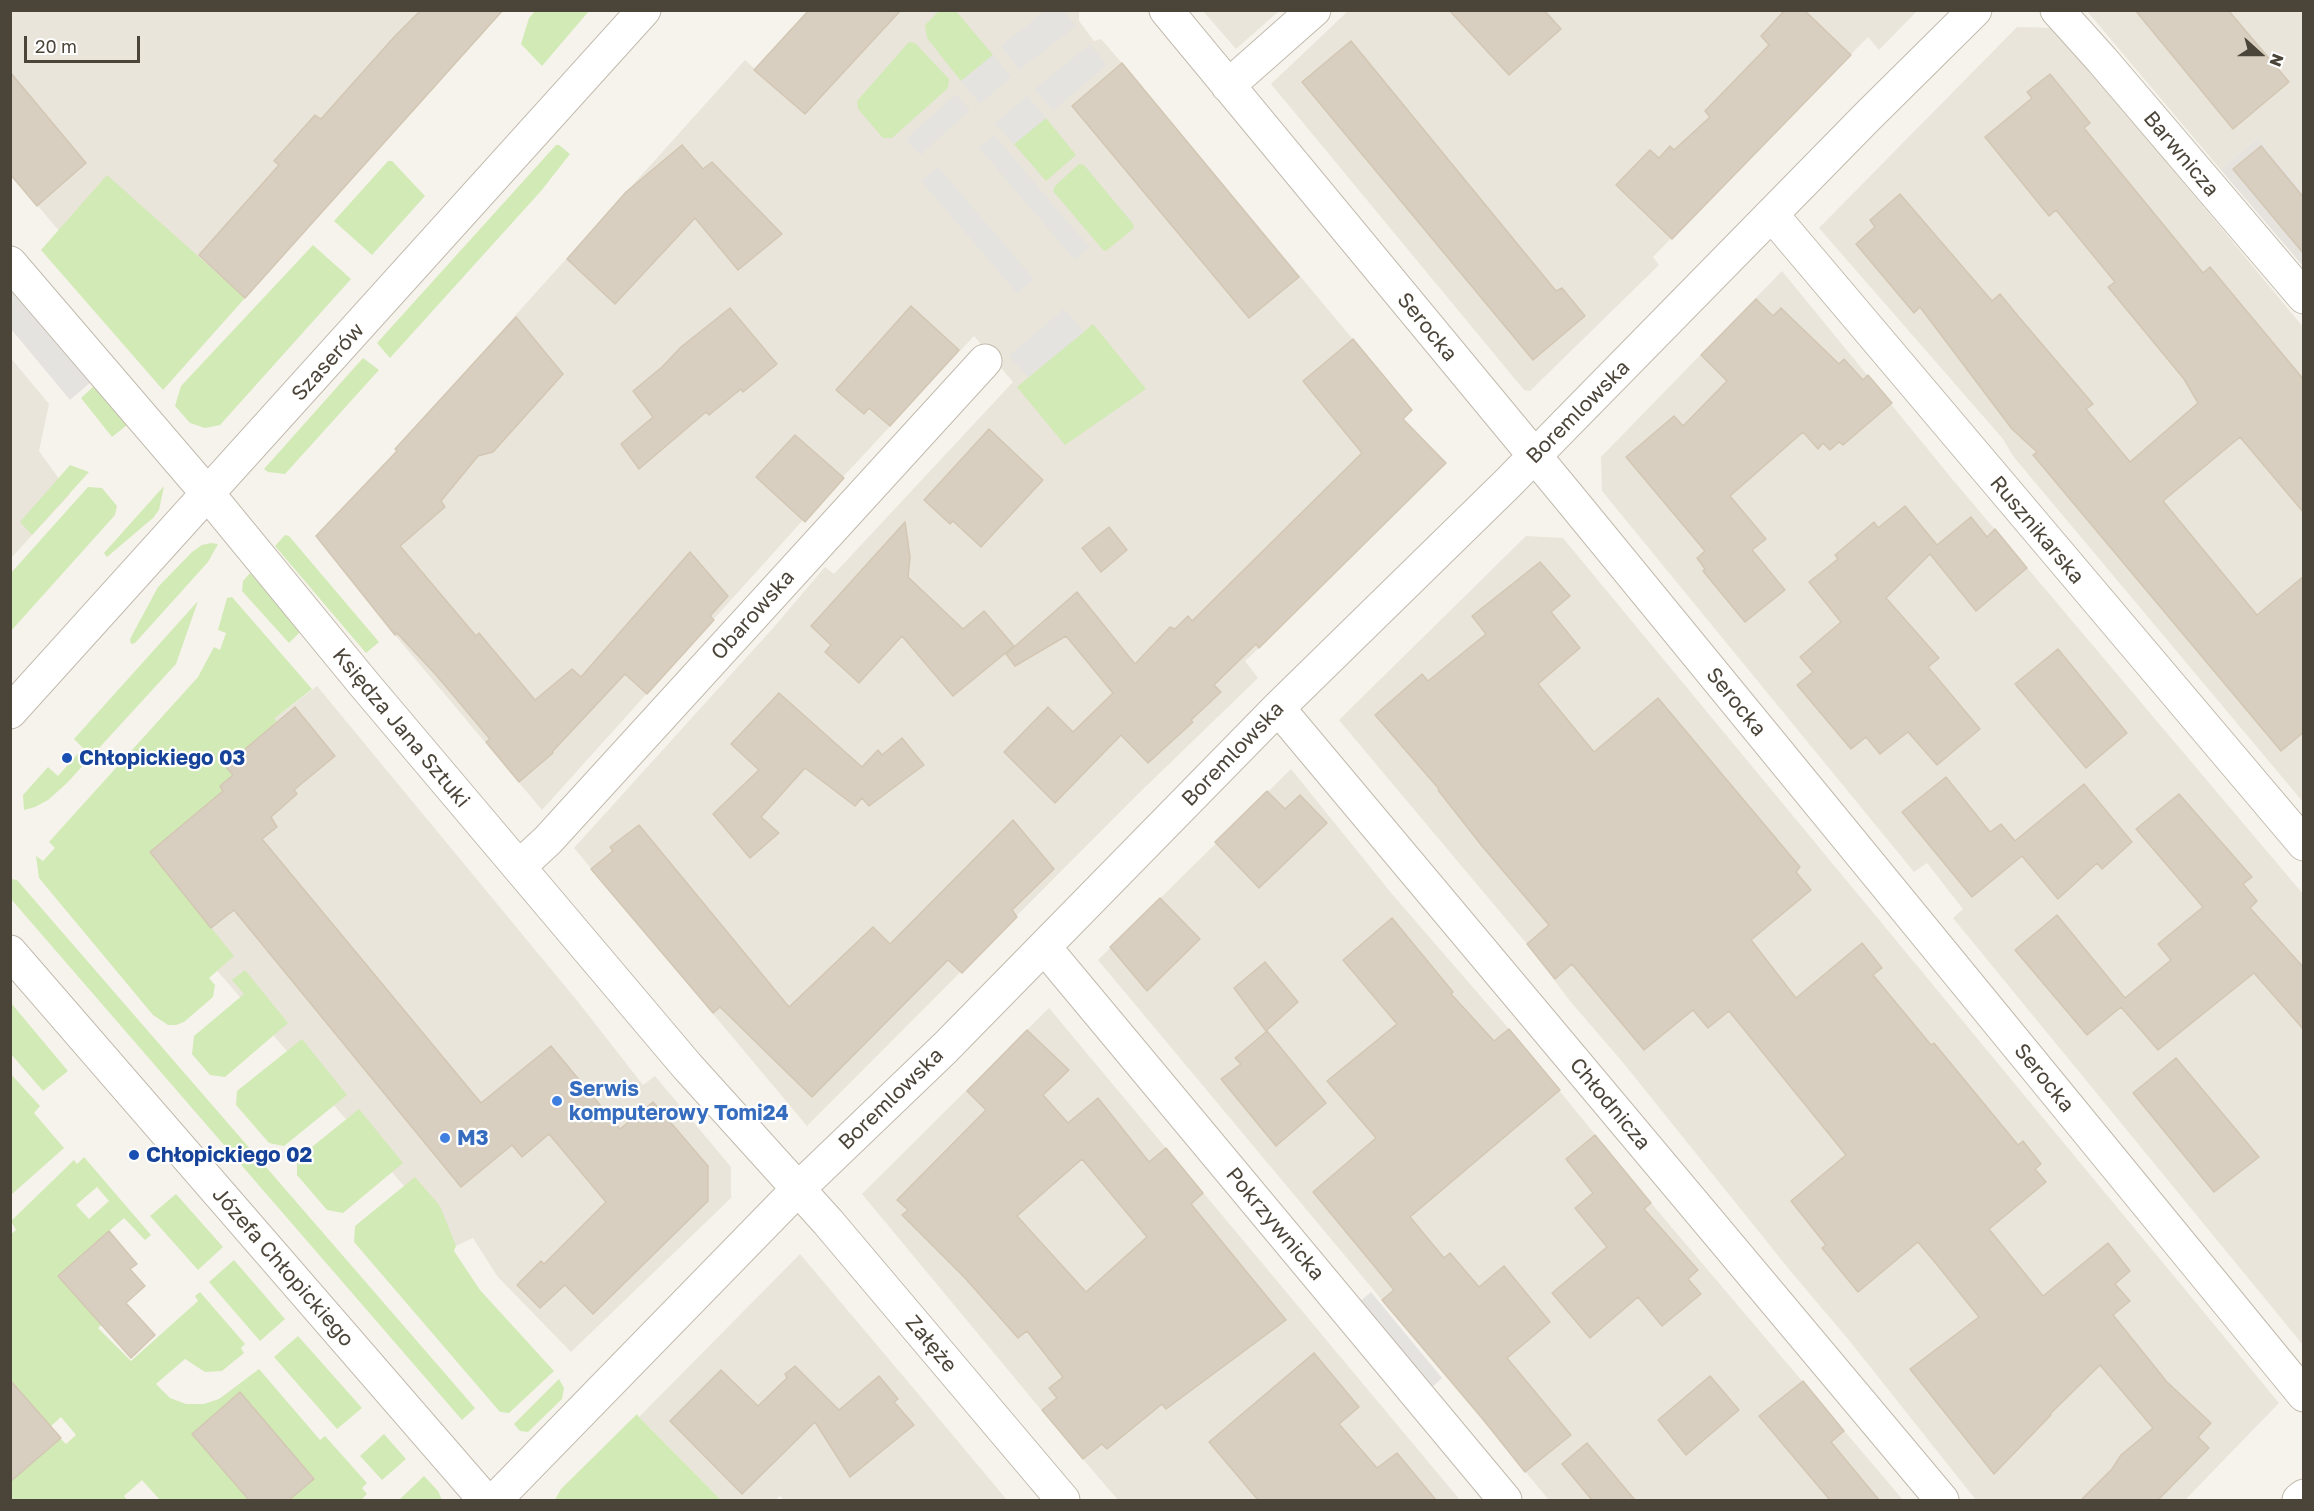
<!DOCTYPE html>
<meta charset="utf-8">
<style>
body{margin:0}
#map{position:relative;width:2314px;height:1511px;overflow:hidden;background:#f6f3ec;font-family:"Golos Text",sans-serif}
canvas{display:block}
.frame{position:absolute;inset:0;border:12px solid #4b4439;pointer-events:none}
.north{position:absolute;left:2230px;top:24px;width:60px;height:60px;-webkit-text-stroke:4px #fff;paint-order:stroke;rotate:111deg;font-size:16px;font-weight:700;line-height:24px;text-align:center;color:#4b4439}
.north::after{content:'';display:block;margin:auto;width:21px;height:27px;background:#4b4439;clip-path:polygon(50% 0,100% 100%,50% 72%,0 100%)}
.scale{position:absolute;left:24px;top:36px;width:116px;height:27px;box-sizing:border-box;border:3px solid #4b4439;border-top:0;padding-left:8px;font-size:18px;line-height:21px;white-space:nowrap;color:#4b4439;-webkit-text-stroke:4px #fff;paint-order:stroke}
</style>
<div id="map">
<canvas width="2314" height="1511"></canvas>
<div class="frame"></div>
<div class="north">N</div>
<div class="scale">20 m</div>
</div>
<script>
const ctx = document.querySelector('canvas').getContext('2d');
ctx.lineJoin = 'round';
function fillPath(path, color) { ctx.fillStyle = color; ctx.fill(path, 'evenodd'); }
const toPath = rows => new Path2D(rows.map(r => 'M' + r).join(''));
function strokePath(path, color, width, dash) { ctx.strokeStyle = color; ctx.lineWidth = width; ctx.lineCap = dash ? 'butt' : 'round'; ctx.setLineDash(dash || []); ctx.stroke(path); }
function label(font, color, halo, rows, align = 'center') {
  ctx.font = font + ' "Golos Text",sans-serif'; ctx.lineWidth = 4.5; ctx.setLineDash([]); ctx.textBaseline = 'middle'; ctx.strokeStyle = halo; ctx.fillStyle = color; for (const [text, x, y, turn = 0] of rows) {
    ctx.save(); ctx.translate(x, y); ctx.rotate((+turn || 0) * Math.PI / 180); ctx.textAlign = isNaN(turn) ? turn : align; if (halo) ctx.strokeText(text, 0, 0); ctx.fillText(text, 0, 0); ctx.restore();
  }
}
fillPath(toPath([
 [10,11,503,11,178,372,11,174],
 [809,11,1079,11,1079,21,1094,41,1101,39,1122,63,1412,410,1403,419,1259,648,1245,661,1258,678,1138,794,807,1126,574,848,774,627,825,567,834,574,1013,382,974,336,803,520,542,810,395,635,318,539,319,532,397,451,395,449,424,417,745,60,755,69],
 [1203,11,1279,11,1236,49],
 [1348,11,1917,11,1879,50,1868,37,1653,257,1659,265,1530,391,1524,390,1271,84],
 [2087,11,2303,11,2303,192,2258,138,2220,169],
 [2017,27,2056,28,2303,327,2303,802,2013,456,2003,439,1819,228],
 [1782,271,1953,480,2303,894,2303,1345,1953,918,1963,909,1927,863,1914,872,1602,491,1601,457],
 [10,357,49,404,39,451,70,494,11,558],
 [1526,536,1563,538,2279,1403,2185,1500,1976,1500,1848,1339,1792,1273,1625,1065,1570,1001,1527,944,1339,720],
 [317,686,579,1003,643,1085,655,1076,731,1167,731,1198,571,1352,497,1276,473,1238,456,1246,174,921,220,786,225,766,277,722,275,718],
 [1291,769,1392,894,1509,1029,1651,1203,1903,1500,1549,1500,1098,960],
 [1049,1008,1460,1500,1118,1500,1062,1435,862,1194],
 [800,1254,920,1396,1007,1500,784,1500,780,1496,775,1500,721,1500,639,1417]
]), '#eae5da');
fillPath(toPath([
 [2258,138,2303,192,2303,266,2220,169]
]), '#e6e2dd');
fillPath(toPath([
 [535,11,589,11,542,66,521,44,529,18],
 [939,11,956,11,993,55,961,81,927,38,925,25],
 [909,42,915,43,949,79,948,88,892,138,883,138,858,109,857,101],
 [1046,118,1076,155,1046,181,1014,144],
 [556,145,559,145,570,154,541,191,390,358,377,343],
 [388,161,392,161,425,196,372,255,334,221],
 [1079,164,1084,165,1134,225,1133,229,1106,251,1103,250,1053,191,1055,186],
 [107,175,245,298,163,390,41,250],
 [313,245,351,279,220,425,205,428,190,423,175,406,181,386],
 [1093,324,1146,389,1065,445,1017,387],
 [363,358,379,370,285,474,268,472,264,469],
 [94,386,127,425,112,437,81,398],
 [70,465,89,472,32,535,20,522],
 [164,486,159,510,153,518,107,557,104,553],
 [88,487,102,488,117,506,115,515,11,631,11,573],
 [285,535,289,536,379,642,366,653,275,546],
 [211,543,218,544,208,562,135,643,131,644,130,639,158,587,192,552,202,545],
 [250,573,301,631,289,643,242,591,243,581],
 [232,597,312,689,275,718,277,722,225,766,233,775,220,786,223,791,150,852,234,956,209,978,215,985,213,997,184,1022,176,1025,168,1025,153,1015,39,878,36,856,43,861,55,848,49,842,198,677,214,647,220,650,226,633,218,630,227,598],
 [198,601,176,664,67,783,48,800,35,807,24,810,23,795,48,767,58,776,83,748,74,739],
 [11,879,17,880,475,1408,462,1420,11,899],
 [245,970,288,1023,225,1077,210,1075,192,1054,194,1036,244,994,232,980],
 [11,1003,68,1071,43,1091,11,1054],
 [302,1039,347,1095,284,1146,269,1143,236,1105,237,1091],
 [10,1073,40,1106,34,1113,64,1148,11,1195],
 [359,1109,403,1163,343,1213,327,1210,297,1175,297,1159],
 [84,1157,151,1235,145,1240,124,1218,59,1275,101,1325,98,1328,131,1361,198,1301,195,1296,200,1292,245,1344,241,1348,244,1353,222,1371,205,1372,185,1359,156,1384,170,1398,186,1404,204,1404,219,1399,259,1369,320,1440,325,1436,367,1483,362,1488,367,1494,361,1500,289,1500,314,1478,240,1393,192,1434,249,1500,160,1500,142,1480,124,1496,127,1500,11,1500,10,1481,60,1438,66,1444,76,1435,61,1417,50,1427,11,1380,10,1235,16,1230,11,1221,74,1160,77,1164],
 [97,1187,109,1201,89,1219,76,1205],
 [415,1177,440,1206,456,1246,454,1251,480,1290,554,1371,509,1413,500,1412,354,1242,355,1226],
 [176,1194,223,1247,198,1270,150,1216],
 [234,1260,285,1319,260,1341,209,1282],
 [298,1336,362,1408,337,1429,274,1357],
 [559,1379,564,1388,562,1399,528,1432,520,1431,514,1424],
 [637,1414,639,1417,721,1500,555,1500,561,1489],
 [384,1434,406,1459,382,1480,360,1456],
 [424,1476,438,1491,442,1500,399,1500]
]), '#d2eab5');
fillPath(toPath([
 [1045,11,1063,11,1076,26,1019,70,1001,46],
 [1090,44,1106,65,1053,111,1035,89],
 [993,55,1011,77,980,104,961,81],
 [956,94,970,110,920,155,906,139],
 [1027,96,1046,118,1014,144,995,123],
 [994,135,1089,247,1075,260,979,148],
 [938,167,1034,279,1017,293,921,181],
 [10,290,90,383,70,400,11,329],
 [1064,309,1084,332,1028,377,1009,356],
 [1371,1292,1442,1378,1430,1389,1359,1302]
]), '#e5e3e0');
const building = toPath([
 [421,10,503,10,245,298,199,255,279,165,274,161,315,115,321,119,395,36,421,10],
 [809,10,901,10,805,114,754,70,809,10],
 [1449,10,1544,10,1561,29,1509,75,1449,10],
 [1785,10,1804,10,1851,55,1672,239,1616,185,1650,150,1659,158,1670,146,1674,150,1710,117,1705,111,1769,45,1761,36,1785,10],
 [2135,10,2228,10,2289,82,2233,129,2135,10],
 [1351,41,1556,291,1562,288,1585,316,1533,360,1302,82,1351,41],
 [1122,63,1299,277,1249,318,1072,106,1122,63],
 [10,72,86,163,37,206,10,174,10,72],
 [2050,74,2090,123,2084,128,2203,273,2210,267,2304,380,2304,513,2240,437,2163,501,2257,615,2304,576,2304,732,2281,751,2033,455,2037,452,2012,429,1920,307,1914,313,1856,244,1875,227,1870,220,1900,194,1992,301,2000,294,2018,316,2093,404,2086,409,2130,462,2198,403,2184,379,2108,287,2115,282,2056,210,2049,216,1985,137,2032,98,2027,92,2050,74],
 [682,145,703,169,712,162,782,234,738,270,695,218,615,304,567,259,626,192,682,145],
 [2261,146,2304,198,2304,254,2233,169,2261,146],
 [1756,299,1773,316,1781,308,1839,364,1844,359,1863,380,1868,375,1892,403,1843,445,1839,442,1830,450,1823,443,1818,449,1803,432,1730,496,1766,539,1752,550,1785,590,1745,622,1703,571,1705,569,1697,558,1705,551,1626,457,1674,416,1683,426,1727,381,1701,355,1756,299],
 [911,306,959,350,890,426,869,408,864,414,836,390,911,306],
 [730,308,777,364,743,392,741,389,709,415,706,412,639,469,621,444,653,417,633,391,662,367,681,347,730,308],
 [516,317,563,374,493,452,478,456,441,501,445,507,400,546,476,636,479,633,535,700,572,669,581,677,690,552,728,596,710,616,714,620,647,694,625,674,552,752,553,753,519,782,486,742,490,739,437,676,397,633,395,635,316,536,397,451,395,449,516,317],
 [1353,339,1412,410,1403,419,1446,463,1259,648,1256,644,1214,685,1221,692,1191,720,1193,722,1148,763,1121,735,1055,803,1004,752,1048,707,1073,732,1113,693,1066,636,1015,666,1006,654,1077,592,1135,664,1170,627,1175,629,1188,616,1192,621,1362,453,1303,381,1353,339],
 [989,429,1043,480,981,547,953,521,950,524,924,500,989,429],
 [795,435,844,478,805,522,756,477,795,435],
 [1905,506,1937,545,1971,517,1987,537,1995,529,2027,568,1976,611,1930,554,1886,598,1939,658,1928,667,1980,729,1937,765,1908,732,1880,754,1866,737,1851,749,1797,685,1813,672,1800,657,1841,622,1809,582,1838,559,1835,555,1874,522,1878,528,1905,506],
 [905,522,910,557,908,577,963,629,984,611,1014,646,953,696,902,636,859,683,825,652,831,645,811,626,905,522],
 [1109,527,1127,550,1101,572,1082,548,1109,527],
 [1540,562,1570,596,1551,612,1580,648,1538,684,1594,752,1658,698,1800,867,1796,872,1811,890,1751,940,1796,998,1862,943,1882,968,1873,975,1931,1045,1934,1043,2018,1145,2023,1141,2041,1164,2035,1169,2046,1182,1989,1229,2043,1296,2108,1243,2130,1271,2115,1284,2130,1301,2113,1315,2167,1382,2211,1423,2198,1437,2209,1448,2158,1500,2081,1500,2112,1469,2121,1455,2153,1428,2100,1365,2050,1414,2051,1415,1994,1474,1910,1369,1979,1317,1938,1266,1918,1242,1858,1292,1822,1248,1826,1245,1791,1201,1846,1155,1729,1011,1708,1028,1693,1010,1644,1050,1572,964,1555,979,1527,944,1549,925,1482,846,1438,790,1439,789,1375,715,1422,674,1428,681,1486,634,1472,616,1540,562],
 [2058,649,2127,733,2086,768,2015,684,2058,649],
 [779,693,862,767,878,750,882,755,902,738,924,765,869,806,862,798,855,806,805,768,761,817,779,833,750,858,713,814,759,770,731,744,779,693],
 [295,707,335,756,294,790,297,794,271,817,277,827,262,839,481,1103,551,1046,620,1129,653,1102,708,1166,708,1201,593,1314,565,1285,540,1308,517,1285,541,1261,544,1264,606,1202,549,1134,522,1157,512,1145,461,1187,234,910,211,928,150,852,223,791,220,786,233,775,225,766,295,707],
 [1946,777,1990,832,2001,824,2015,841,2084,784,2132,842,2102,869,2097,863,2058,899,2022,856,1972,897,1902,812,1946,777],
 [1267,791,1285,809,1300,795,1327,823,1259,888,1215,842,1267,791],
 [2179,794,2252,877,2243,884,2257,901,2250,908,2304,968,2304,1030,2254,973,2158,1050,2121,1007,2087,1035,2015,950,2057,915,2125,998,2171,960,2158,944,2203,907,2136,829,2179,794],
 [1013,820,1054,869,1012,910,1017,917,962,973,948,960,812,1097,720,1007,713,1013,591,869,613,851,610,847,639,825,789,1007,873,927,890,944,1013,820],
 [1160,898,1200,939,1147,991,1110,947,1160,898],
 [1392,918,1453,992,1451,994,1494,1041,1509,1029,1560,1090,1410,1217,1444,1258,1450,1253,1479,1287,1504,1266,1550,1322,1507,1358,1571,1435,1525,1472,1482,1418,1382,1300,1394,1290,1313,1192,1376,1138,1327,1081,1397,1024,1343,960,1392,918],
 [1265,962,1298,1002,1266,1031,1234,988,1265,962],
 [1027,1030,1069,1070,1043,1095,1068,1123,1098,1098,1149,1162,1166,1148,1203,1193,1191,1204,1286,1320,1166,1409,1162,1404,1107,1449,1102,1444,1083,1459,1042,1410,1057,1398,1049,1388,1063,1377,1027,1331,1018,1338,965,1278,902,1215,908,1210,897,1200,986,1110,967,1091,1027,1030],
 [1082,1159,1147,1237,1086,1292,1017,1216,1082,1159],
 [1267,1031,1326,1103,1276,1146,1221,1079,1241,1064,1235,1058,1267,1031],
 [2176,1058,2259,1157,2214,1192,2133,1093,2176,1058],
 [1595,1135,1651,1203,1644,1209,1698,1270,1688,1279,1701,1294,1662,1326,1638,1297,1590,1338,1552,1293,1607,1247,1575,1208,1593,1193,1566,1159,1595,1135],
 [109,1231,137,1264,130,1269,145,1286,126,1303,155,1335,131,1358,58,1276,109,1231],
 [1314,1353,1359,1407,1339,1424,1377,1468,1397,1453,1436,1500,1258,1500,1209,1442,1314,1353],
 [795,1366,839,1410,879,1376,898,1399,894,1402,914,1425,850,1477,815,1422,742,1494,670,1421,721,1370,758,1406,787,1378,785,1374,795,1366],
 [1710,1376,1739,1410,1686,1455,1658,1420,1710,1376],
 [10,1380,61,1438,10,1482,10,1380],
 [1803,1381,1844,1431,1831,1442,1879,1500,1830,1500,1759,1416,1803,1381],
 [240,1392,314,1479,289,1500,249,1500,192,1434,240,1392],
 [1587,1443,1635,1500,1592,1500,1562,1464,1587,1443]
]);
fillPath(building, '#d8cfc1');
strokePath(building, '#d3c7b4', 1.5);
const minor = toPath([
 [1166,10,1567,495,2304,1395],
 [2057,10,2102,60,2304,297],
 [1228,86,1314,10],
 [1772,215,2304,844],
 [10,263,208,494,364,684,687,1066,828,1222,1063,1500],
 [1278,708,1942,1500],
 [10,712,644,10],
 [519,867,548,840,985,361],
 [1045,948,1505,1500],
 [10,952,485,1500],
 [495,1500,798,1189,945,1048,1278,708,1507,484,1867,117,1975,10],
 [2299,1500,2304,1496]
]);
strokePath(minor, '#c2bbae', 35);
strokePath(minor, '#fff', 33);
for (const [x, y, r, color] of [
 [67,758,6,"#1a4fb4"],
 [557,1101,6,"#3f7fe0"],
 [445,1138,6,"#3f7fe0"],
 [134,1155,6,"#1a4fb4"]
]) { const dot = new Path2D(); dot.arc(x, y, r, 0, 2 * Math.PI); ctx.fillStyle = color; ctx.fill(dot); strokePath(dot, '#fff', 2); }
label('21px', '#4b4439', '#fff', [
 ["Barwnicza",2181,154,50],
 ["Serocka",1427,327,51],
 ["Szaserów",328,362,-48],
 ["Boremlowska",1578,412,-45],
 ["Rusznikarska",2037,530,50],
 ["Obarowska",753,615,-48],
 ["Serocka",1736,702,51],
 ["Księdza Jana Sztuki",401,728,50],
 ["Boremlowska",1233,754,-46],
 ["Serocka",2044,1078,51],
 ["Boremlowska",891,1099,-44],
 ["Chłodnicza",1610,1104,50],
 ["Pokrzywnicka",1275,1224,50],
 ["Józefa Chłopickiego",283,1267,49],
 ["Załęże",931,1344,50]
]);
label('bold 21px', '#164399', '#fff', [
 ["Chłopickiego 03",79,758],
 ["Chłopickiego 02",146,1155]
], 'left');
label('bold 21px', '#366cbe', '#fff', [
 ["Serwis",569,1089],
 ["komputerowy Tomi24",569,1113],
 ["M3",457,1138]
], 'left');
</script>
